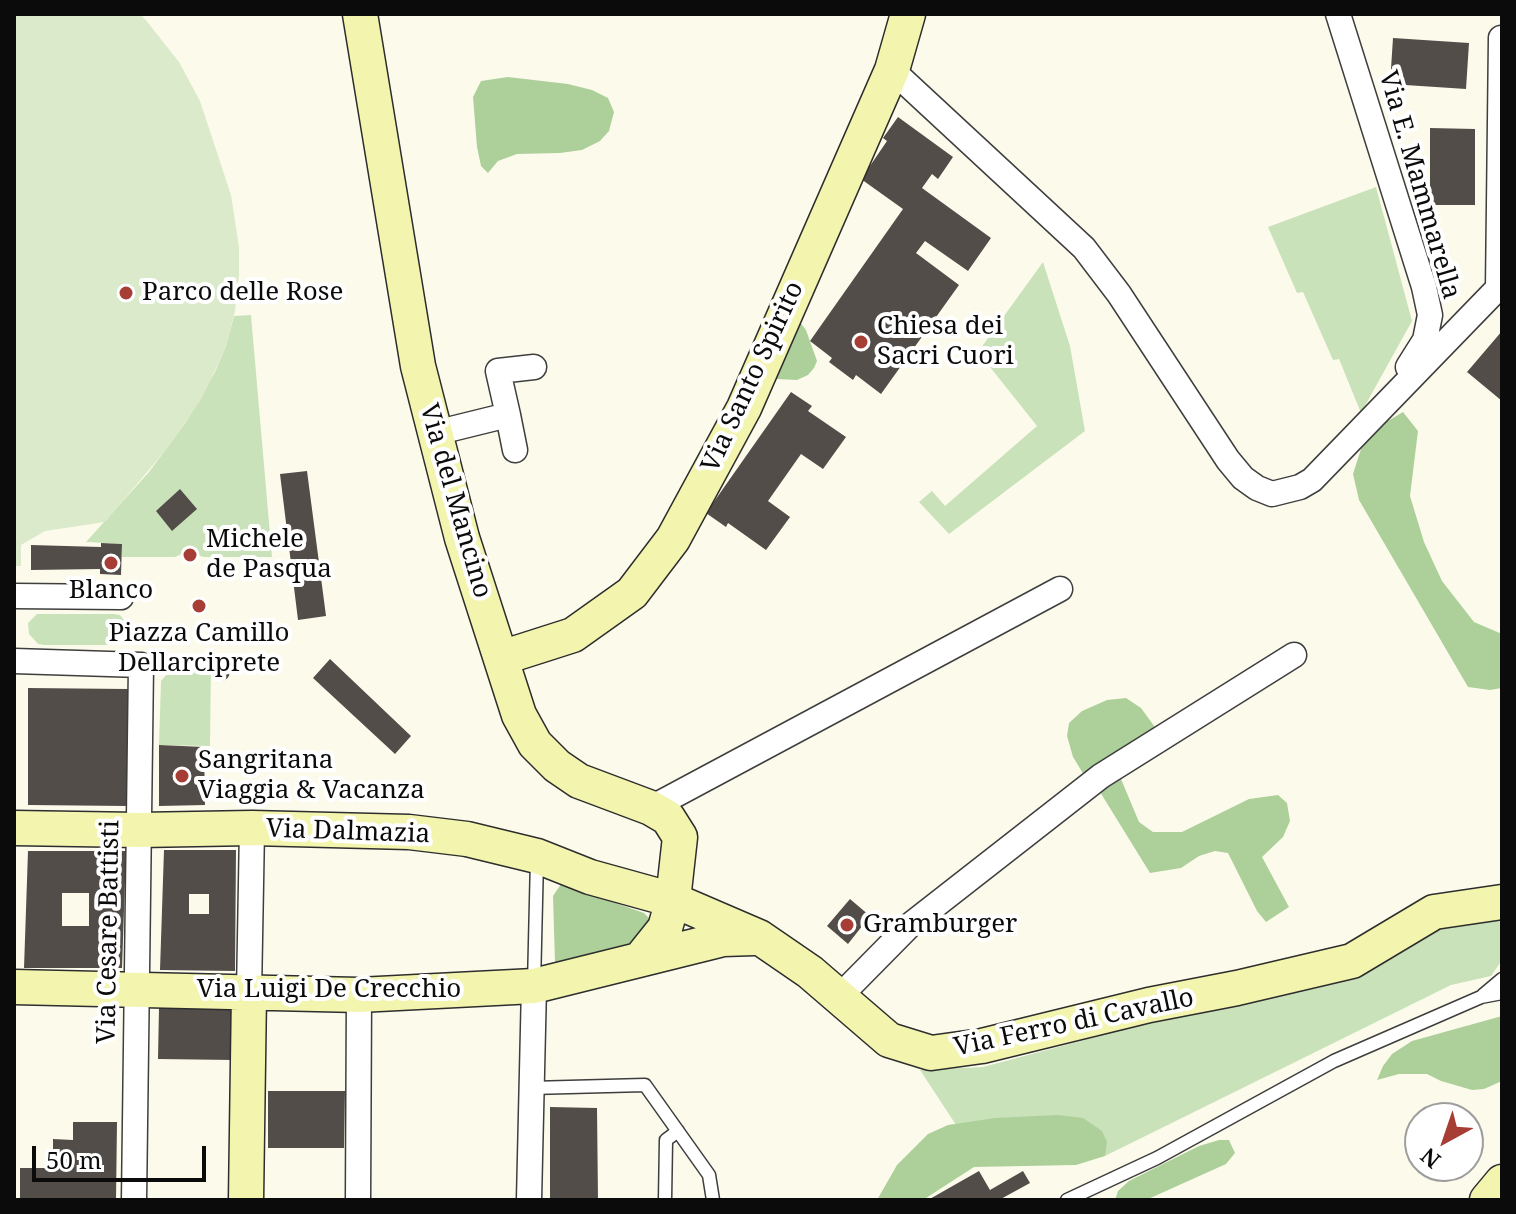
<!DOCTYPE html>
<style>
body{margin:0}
#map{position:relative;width:1516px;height:1214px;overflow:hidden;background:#fcfbeb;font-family:"Noto Serif",serif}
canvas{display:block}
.frame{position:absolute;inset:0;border:16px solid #0b0b0b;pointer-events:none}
.north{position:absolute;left:1404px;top:1102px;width:80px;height:80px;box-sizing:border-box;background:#fff;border:2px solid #9d9d9d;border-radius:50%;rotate:220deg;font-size:22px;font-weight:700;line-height:32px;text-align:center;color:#0b0b0b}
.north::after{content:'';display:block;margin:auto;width:28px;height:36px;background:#a73e36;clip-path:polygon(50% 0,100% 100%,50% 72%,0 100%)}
.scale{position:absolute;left:32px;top:1146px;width:174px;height:36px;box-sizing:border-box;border:4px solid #0b0b0b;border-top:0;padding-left:10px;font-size:24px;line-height:28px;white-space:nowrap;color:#0b0b0b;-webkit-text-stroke:6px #fff;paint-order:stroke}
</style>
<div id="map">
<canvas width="1516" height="1214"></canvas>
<div class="frame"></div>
<div class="north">N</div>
<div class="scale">50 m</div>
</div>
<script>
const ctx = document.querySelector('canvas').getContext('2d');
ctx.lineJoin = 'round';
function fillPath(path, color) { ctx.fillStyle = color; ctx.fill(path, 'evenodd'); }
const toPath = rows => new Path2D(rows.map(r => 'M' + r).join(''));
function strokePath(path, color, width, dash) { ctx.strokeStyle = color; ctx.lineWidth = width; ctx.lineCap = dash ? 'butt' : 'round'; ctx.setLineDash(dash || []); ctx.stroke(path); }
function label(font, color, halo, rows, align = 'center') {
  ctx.font = font + ' "Noto Serif",serif'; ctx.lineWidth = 8; ctx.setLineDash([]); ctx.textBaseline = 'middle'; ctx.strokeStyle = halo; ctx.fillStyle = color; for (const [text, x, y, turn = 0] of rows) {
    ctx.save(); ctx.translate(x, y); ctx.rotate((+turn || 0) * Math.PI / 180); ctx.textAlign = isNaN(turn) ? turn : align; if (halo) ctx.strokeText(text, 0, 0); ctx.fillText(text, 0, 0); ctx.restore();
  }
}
fillPath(toPath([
 [1376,187,1412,321,1361,413,1339,359,1333,360,1303,292,1297,293,1268,227],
 [1043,262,1070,346,1085,431,949,534,919,502,932,491,945,506,1037,426,978,352],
 [251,315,272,557,203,557,189,551,175,557,122,557,122,544,86,542,149,472,186,422,215,372,226,346,234,316],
 [37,614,113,614,120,615,127,624,128,630,124,639,118,645,44,645,38,644,29,634,28,623],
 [211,664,210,746,159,745,161,681,174,666],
 [1498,918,1502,923,1502,960,1491,976,1451,985,1105,1156,1035,1151,977,1157,920,1070,983,1067,1096,1037,1442,921]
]), '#cae2ba');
fillPath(toPath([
 [508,77,568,84,592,90,608,98,614,112,609,131,600,141,582,150,560,153,517,154,498,161,488,173,481,166,477,147,473,97,481,81],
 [799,321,806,330,817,361,814,368,808,375,797,380,777,379,772,375],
 [1403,412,1418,431,1410,496,1424,542,1442,581,1474,622,1502,634,1502,688,1490,690,1468,687,1359,500,1353,474,1361,449,1376,428],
 [1126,698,1141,708,1157,730,1084,775,1073,757,1067,736,1069,723,1082,711,1107,700],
 [1121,779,1139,822,1153,832,1182,832,1249,799,1278,795,1287,803,1290,821,1283,837,1262,857,1289,907,1266,922,1257,911,1228,853,1215,851,1199,856,1181,868,1150,873,1100,792],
 [561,884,644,913,651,920,641,942,559,965,555,963,553,896],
 [1502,1016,1502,1081,1484,1089,1472,1090,1441,1081,1427,1074,1399,1074,1377,1080,1383,1066,1392,1054,1412,1041],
 [1058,1115,1083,1118,1102,1131,1107,1142,1105,1156,1076,1165,974,1167,923,1200,877,1200,897,1165,928,1134,948,1125,995,1118],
 [1219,1140,1229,1140,1235,1153,1226,1164,1146,1200,1115,1200,1118,1191,1129,1181,1199,1146]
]), '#add09b');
fillPath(toPath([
 [14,14,140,14,145,19,179,62,200,101,231,195,239,247,239,275,235,311,226,347,202,398,169,446,105,522,45,531,21,545,21,566,14,566]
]), '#dbeaca');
fillPath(toPath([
 [1393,38,1469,43,1466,89,1390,84],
 [898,117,953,157,938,179,932,174,922,188,991,238,968,271,925,241,916,253,959,285,881,394,856,375,853,380,829,362,832,358,810,341,903,209,861,179,887,141,883,138],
 [1430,128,1475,129,1475,205,1430,205],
 [1502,331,1502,401,1467,372],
 [791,392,812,406,808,411,846,437,823,469,801,454,768,501,790,517,766,550,728,523,726,527,706,513],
 [307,471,326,616,298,620,280,474],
 [180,489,197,509,172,531,156,511],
 [101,543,122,544,121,575,100,574,100,569,31,570,31,545,101,547],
 [330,659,411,736,395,754,313,678],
 '212 672a9 9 0 1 1 18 0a9 9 0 1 1-18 0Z',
 [28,688,128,689,127,806,28,805],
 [159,745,204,747,205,805,159,806],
 [164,850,236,850,235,971,160,970],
 [189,894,209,894,209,914,189,914],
 [28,851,126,851,122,968,24,968],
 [62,893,89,893,89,926,62,926],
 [850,899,870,916,848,944,827,926],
 [159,1008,234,1009,233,1060,158,1059],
 [268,1091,345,1091,344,1148,268,1148],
 [550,1107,597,1108,598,1200,550,1200],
 [73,1122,117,1122,116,1200,20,1200,20,1168,53,1168,53,1139,73,1140],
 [979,1171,990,1190,1023,1171,1030,1183,999,1200,928,1200]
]), '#524d49');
const lane = toPath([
 [534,985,537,859],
 [1483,995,1502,979],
 [531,1088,645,1085,709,1175,713,1200],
 [665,1200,666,1140,678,1131],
 [1067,1200,1157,1158,1334,1061,1481,997,1502,993]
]);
const street = toPath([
 [1338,14,1424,287,1430,315,1425,340,1408,367],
 [892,70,1084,248,1119,294,1228,460,1243,478,1257,488,1272,494,1300,487,1312,480,1502,284],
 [1498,288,1501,38],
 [508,415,515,450],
 [435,433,508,415,498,371,534,367],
 [14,596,121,597],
 [14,661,141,665,134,1200],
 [651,808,1060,589],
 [249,993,252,828],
 [839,997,909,926,1101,776,1294,655],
 [358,1200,359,995],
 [529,1200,534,986]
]);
const secondary = toPath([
 [360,14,418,366,462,538,519,715,535,744,557,766,579,781,651,808,668,818,680,837,673,900,665,928,641,958],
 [501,658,573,635,632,593,673,539,744,408,892,70,908,14],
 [14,828,139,830,252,828,409,832,467,839,537,856,590,877,673,900,759,937,810,972,889,1040,931,1053,982,1046,1149,1005,1237,988,1352,961,1434,912,1502,902],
 [14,987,359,995,534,986,723,939,754,938],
 [246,1200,249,993],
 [1487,1200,1502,1182]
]);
strokePath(lane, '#3e3e3e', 15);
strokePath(street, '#3e3e3e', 27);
strokePath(secondary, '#2d2d2d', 37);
strokePath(lane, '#fff', 12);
strokePath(street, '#fff', 24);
strokePath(secondary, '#f3f4ae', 34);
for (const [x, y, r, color] of [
 [126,293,8,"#a73e36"],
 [861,342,8,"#a73e36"],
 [190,555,8,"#a73e36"],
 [111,563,8,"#a73e36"],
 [199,606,8,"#a73e36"],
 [182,776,8,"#a73e36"],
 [847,925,8,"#a73e36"]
]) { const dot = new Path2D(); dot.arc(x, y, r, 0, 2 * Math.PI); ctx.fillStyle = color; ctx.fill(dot); strokePath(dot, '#fff', 3); }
label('26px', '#0b0b0b', '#fff', [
 ["Via E. Mammarella",1419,185,74],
 ["Via Santo Spirito",753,377,-65],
 ["Via del Mancino",455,501,74],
 ["Via Dalmazia",348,832,2],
 ["Via Cesare Battisti",109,932,-89],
 ["Via Luigi De Crecchio",329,990],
 ["Via Ferro di Cavallo",1074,1023,-12]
]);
label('26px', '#0b0b0b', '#fff', [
 ["Parco delle Rose",142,293],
 ["Chiesa dei",877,327],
 ["Sacri Cuori",877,357],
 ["Michele",206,540],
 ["de Pasqua",206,570],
 ["Blanco",111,591,"center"],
 ["Piazza Camillo",199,634,"center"],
 ["Dellarciprete",199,664,"center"],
 ["Sangritana",198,761],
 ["Viaggia & Vacanza",198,791],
 ["Gramburger",863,925]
], 'left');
</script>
